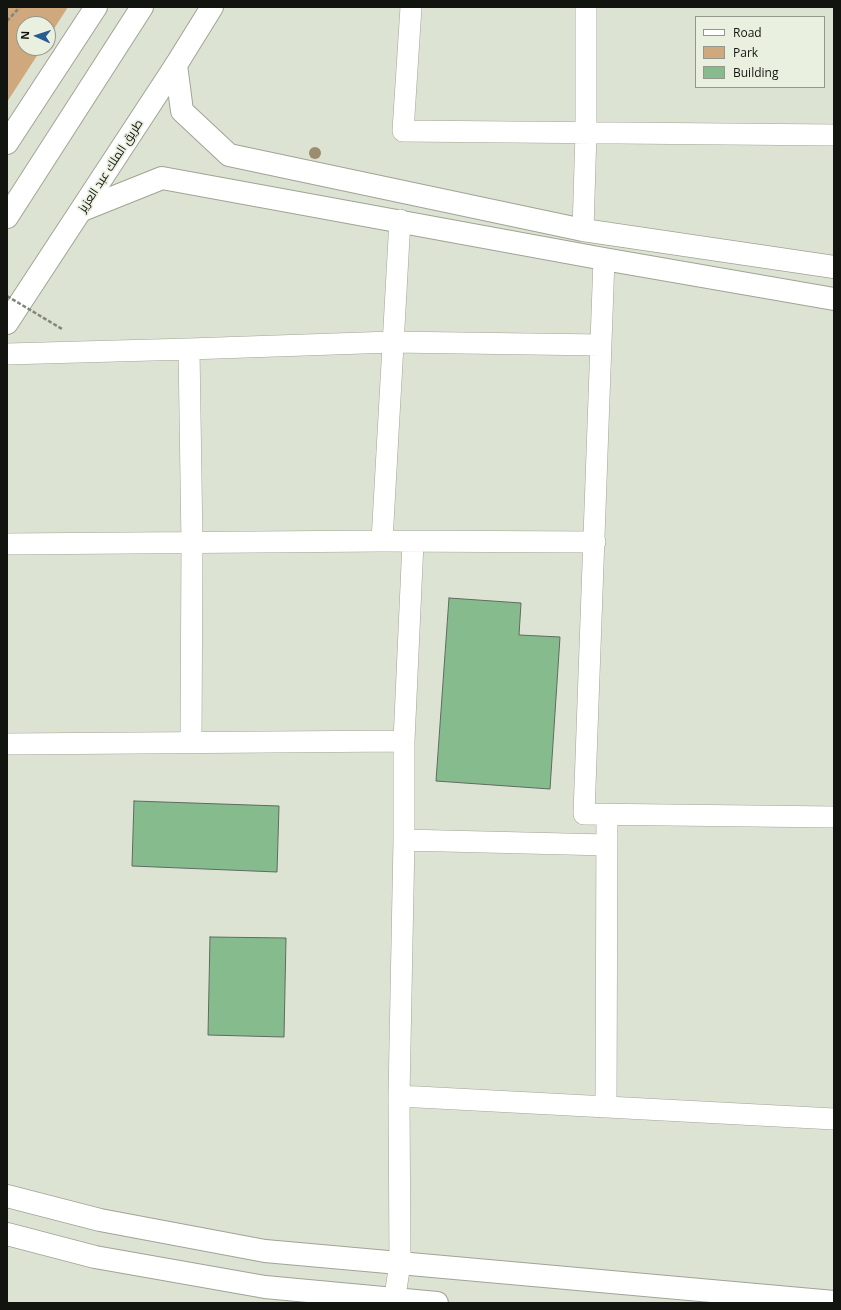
<!DOCTYPE html>
<meta charset="utf-8">
<style>
body{margin:0}
#map{position:relative;width:841px;height:1310px;overflow:hidden;background:#dde3d3;font-family:"Open Sans",sans-serif}
canvas{display:block}
.frame{position:absolute;inset:0;border:8px solid #12140f;pointer-events:none}
.legend{position:absolute;left:695px;top:16px;width:130px;height:72px;box-sizing:border-box;background:#eaf0e0;border:1px solid #94988c;margin:0;padding:5px 7px;list-style:none;font-size:12px;color:#12140f}
.legend li{display:flex;align-items:center;gap:8px;height:20px}
.legend b{width:20px;border:1px solid #94988c}
.north{position:absolute;left:16px;top:16px;width:40px;height:40px;box-sizing:border-box;background:#eaf0e0;border:1px solid #94988c;border-radius:50%;rotate:273deg;font-size:11px;font-weight:700;line-height:16px;text-align:center;color:#12140f}
.north::after{content:'';display:block;margin:auto;width:14px;height:18px;background:#265b94;clip-path:polygon(50% 0,100% 100%,50% 72%,0 100%)}
</style>
<div id="map">
<canvas width="841" height="1310"></canvas>
<div class="frame"></div>
<ul class="legend">
<li><b style="height:5px;background:#fff"></b>Road</li>
<li><b style="height:11px;background:#cfa97d"></b>Park</li>
<li><b style="height:11px;background:#86bc8d"></b>Building</li>
</ul>
<div class="north">N</div>
</div>
<script>
const ctx = document.querySelector('canvas').getContext('2d');
ctx.lineJoin = 'round';
function fillPath(path, color) { ctx.fillStyle = color; ctx.fill(path, 'evenodd'); }
const toPath = rows => new Path2D(rows.map(r => 'M' + r).join(''));
function strokePath(path, color, width, dash) { ctx.strokeStyle = color; ctx.lineWidth = width; ctx.lineCap = dash ? 'butt' : 'round'; ctx.setLineDash(dash || []); ctx.stroke(path); }
function label(font, color, halo, rows, align = 'center') {
  ctx.font = font + ' "Open Sans",Cairo,sans-serif'; ctx.lineWidth = 3.5; ctx.setLineDash([]); ctx.textBaseline = 'middle'; ctx.strokeStyle = halo; ctx.fillStyle = color; for (const [text, x, y, turn = 0] of rows) {
    ctx.save(); ctx.translate(x, y); ctx.rotate((+turn || 0) * Math.PI / 180); ctx.textAlign = isNaN(turn) ? turn : align; if (halo) ctx.strokeText(text, 0, 0); ctx.fillText(text, 0, 0); ctx.restore();
  }
}
fillPath(toPath([
 [7,7,68,7,48,38,48,24,24,24,24,48,42,48,7,102]
]), '#cfa97d');
const building = toPath([
 [449,598,521,603,519,635,560,637,550,789,436,781,449,598],
 [134,801,279,806,277,872,132,866,134,801],
 [210,937,286,938,284,1037,208,1035,210,937]
]);
fillPath(building, '#86bc8d');
strokePath(building, '#5f6a60', 1);
const minor = toPath([
 [411,7,403,131,834,135],
 [583,230,586,132,586,7],
 [604,259,584,814,834,817],
 [189,349,192,543,191,743],
 [7,354,189,349,392,342,600,345],
 [382,541,400,220],
 [7,544,382,541,595,542],
 [7,744,404,741],
 [404,840,607,845],
 [399,1096,834,1119],
 [606,1107,607,815],
 [394,1303,400,1263,399,1096,404,840,404,741,413,542]
]);
const tertiary = toPath([
 [176,65,182,111,229,155,583,230,834,267],
 [7,143,96,7],
 [82,210,162,178,604,259,834,299],
 [7,1196,100,1220,265,1251,834,1302],
 [7,1234,95,1257,265,1287,437,1303]
]);
const primary = toPath([
 [7,217,142,7],
 [7,323,176,65,212,7]
]);
strokePath(minor, '#9fa495', 22);
strokePath(tertiary, '#9fa495', 24);
strokePath(primary, '#9fa495', 24);
strokePath(toPath([
 [7,21,20,7]
]), '#82867b', 2.5, [4, 2]);
strokePath(minor, '#fff', 21);
strokePath(tertiary, '#fff', 22);
strokePath(primary, '#fff', 22);
strokePath(toPath([
 [7,296,62,329]
]), '#82867b', 2.5, [4, 2]);
ctx.fillStyle = '#9c8d6f';
for (const [x, y] of [
 [315,153]
]) { ctx.beginPath(); ctx.arc(x, y, 6, 0, 2 * Math.PI); ctx.fill(); }
label('12px', '#12140f', '#eaf0e0', [
 ["طريق الملك عبد العزيز",111,166,-57]
]);
</script>
